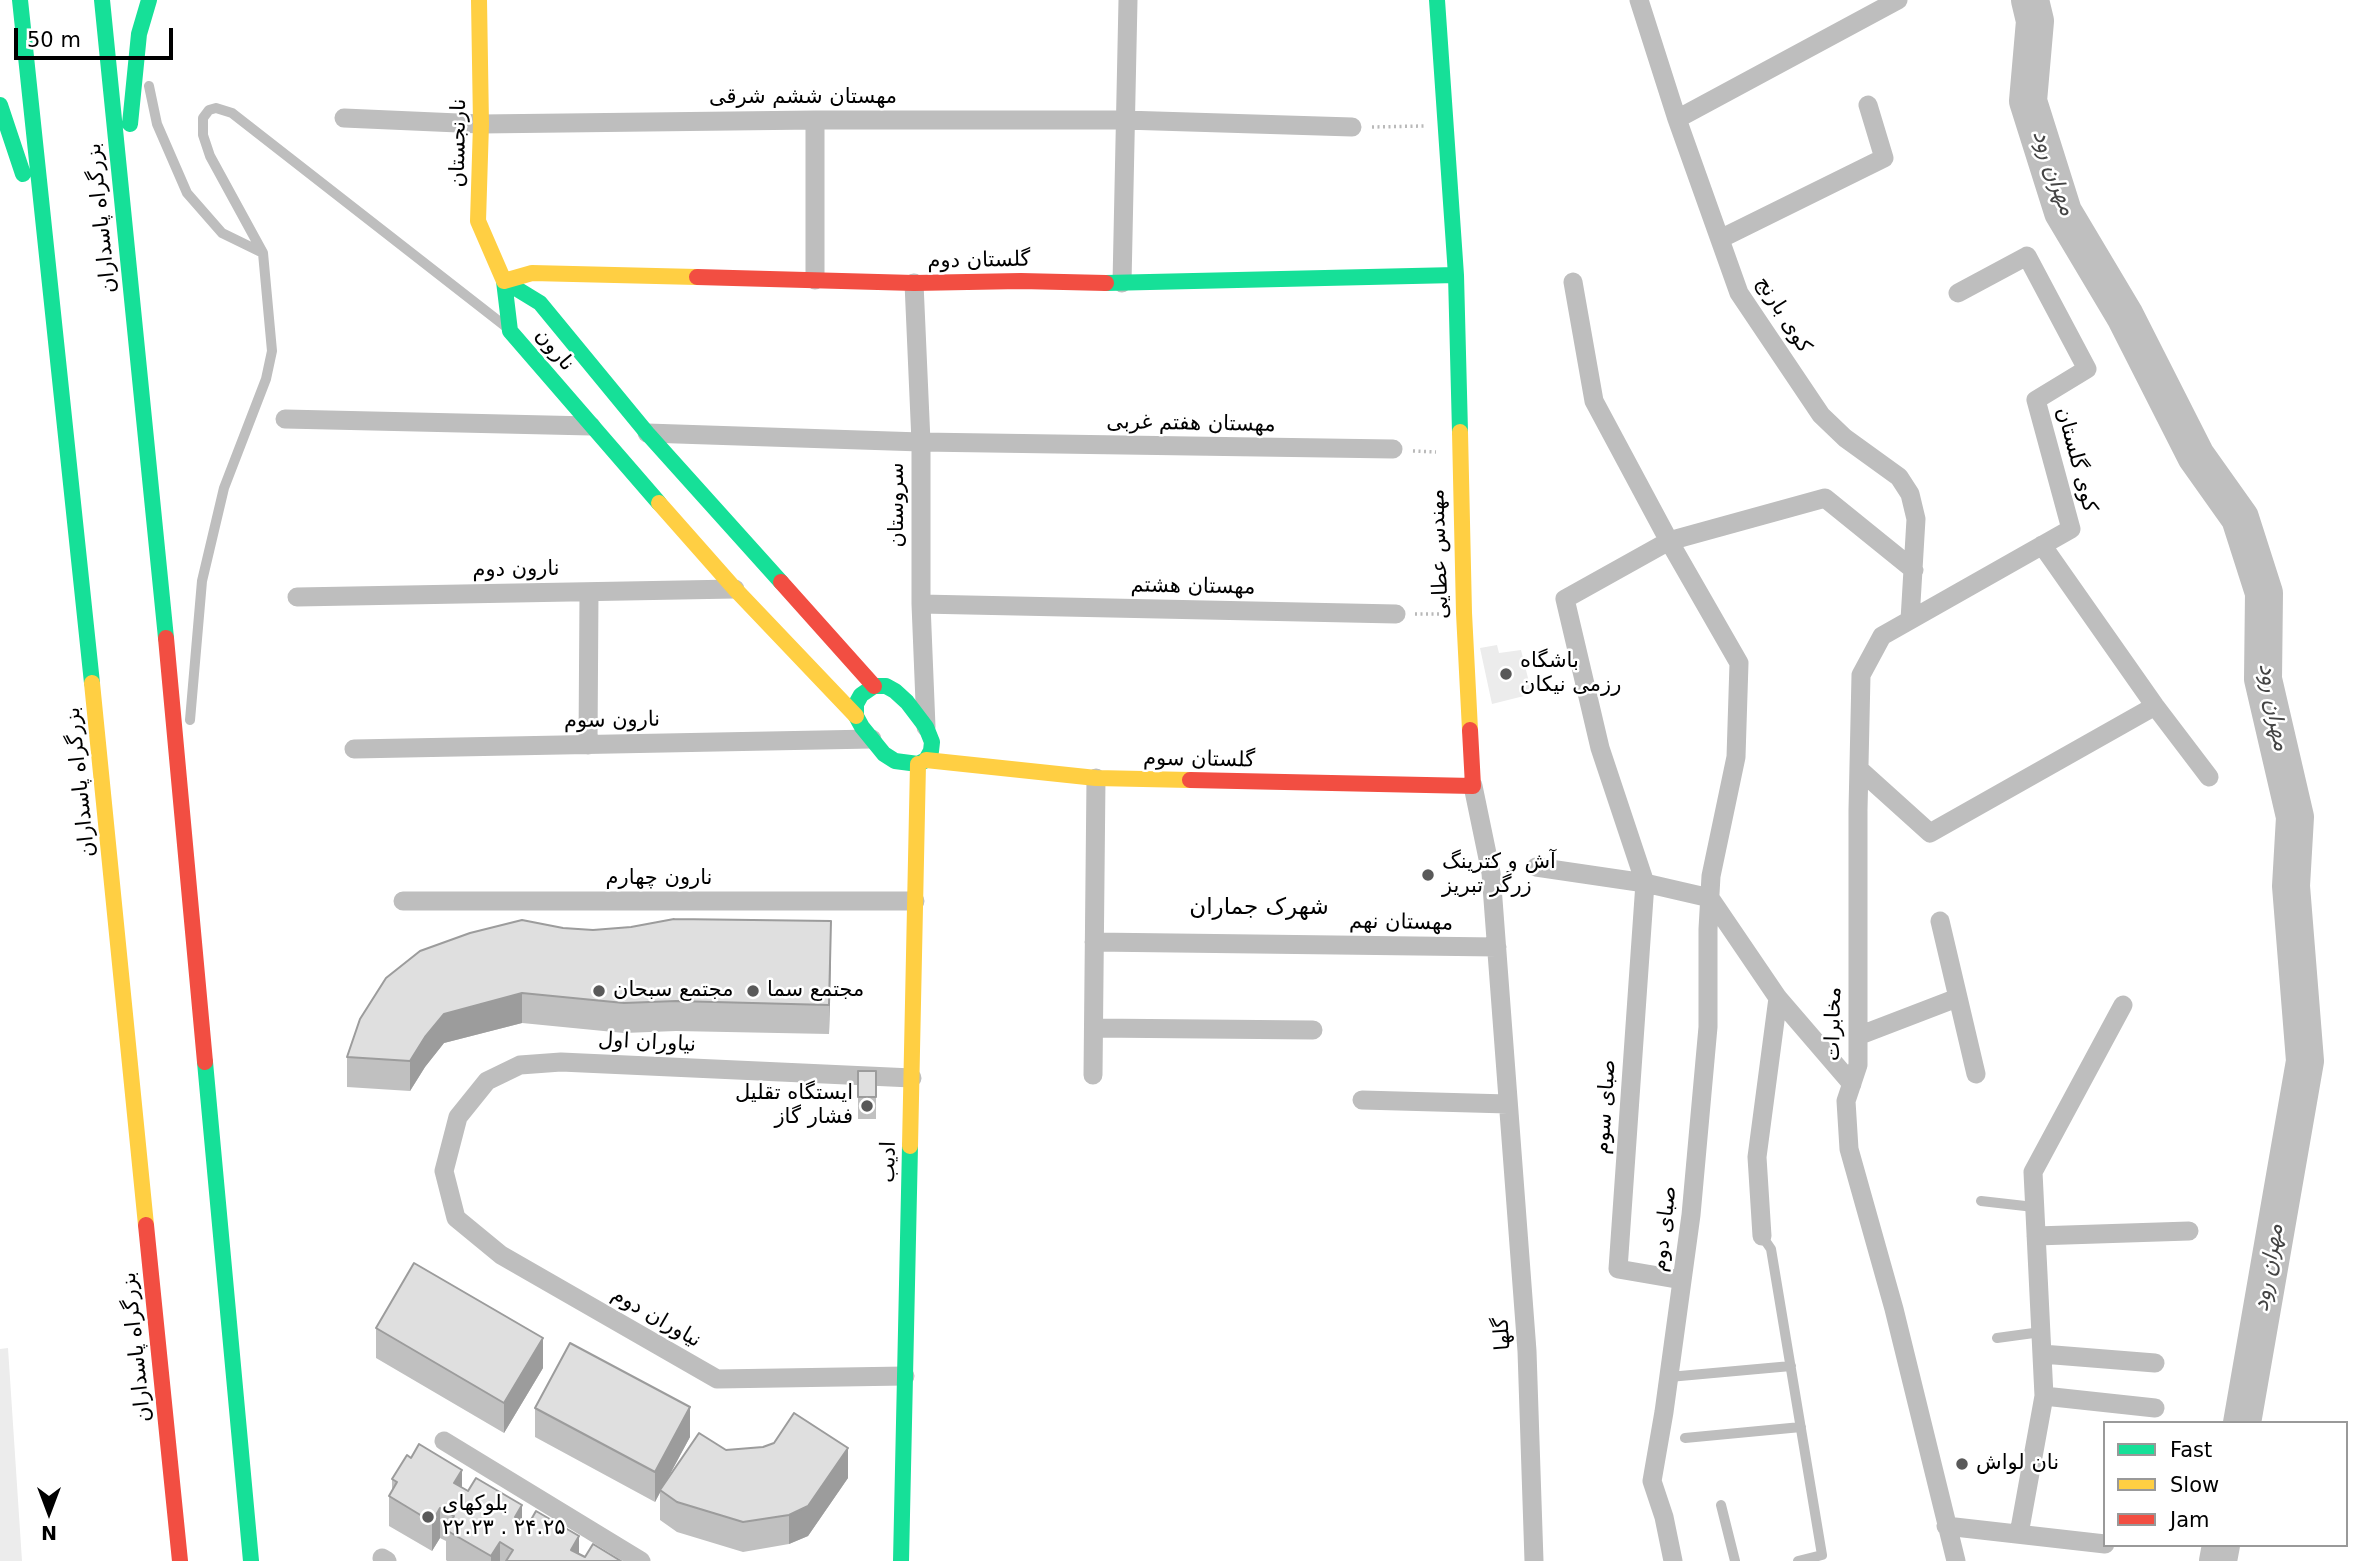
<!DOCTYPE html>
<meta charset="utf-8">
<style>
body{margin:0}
#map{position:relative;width:2362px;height:1561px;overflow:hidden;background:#fff;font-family:"DejaVu Sans",sans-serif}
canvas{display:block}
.legend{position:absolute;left:2103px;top:1421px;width:245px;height:126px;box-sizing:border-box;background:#fff;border:2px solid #999;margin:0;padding:9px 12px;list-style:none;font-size:21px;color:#000}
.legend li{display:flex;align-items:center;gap:14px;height:35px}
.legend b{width:35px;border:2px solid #999}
.north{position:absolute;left:14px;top:1477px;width:70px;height:70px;-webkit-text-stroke:5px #fff;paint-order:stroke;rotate:180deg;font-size:19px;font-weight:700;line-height:28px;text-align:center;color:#000}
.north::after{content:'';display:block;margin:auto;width:24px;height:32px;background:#000;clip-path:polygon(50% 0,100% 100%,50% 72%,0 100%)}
.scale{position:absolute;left:14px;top:28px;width:159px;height:32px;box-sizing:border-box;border:4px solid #000;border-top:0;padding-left:9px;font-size:21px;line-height:24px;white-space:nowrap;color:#000;-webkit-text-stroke:5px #fff;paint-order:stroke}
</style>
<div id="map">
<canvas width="2362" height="1561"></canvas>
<ul class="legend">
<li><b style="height:9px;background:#16e098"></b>Fast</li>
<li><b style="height:9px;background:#ffcf43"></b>Slow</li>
<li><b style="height:9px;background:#f24e42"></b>Jam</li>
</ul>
<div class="north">N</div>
<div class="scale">50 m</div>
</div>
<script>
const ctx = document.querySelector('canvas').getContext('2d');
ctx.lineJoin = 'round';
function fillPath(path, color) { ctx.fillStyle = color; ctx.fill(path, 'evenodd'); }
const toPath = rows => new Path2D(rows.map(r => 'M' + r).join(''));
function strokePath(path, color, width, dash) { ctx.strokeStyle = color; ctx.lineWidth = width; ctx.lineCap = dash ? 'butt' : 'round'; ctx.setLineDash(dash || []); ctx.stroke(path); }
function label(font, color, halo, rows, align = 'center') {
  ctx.font = font + ' "DejaVu Sans",Vazirmatn,sans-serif'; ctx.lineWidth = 5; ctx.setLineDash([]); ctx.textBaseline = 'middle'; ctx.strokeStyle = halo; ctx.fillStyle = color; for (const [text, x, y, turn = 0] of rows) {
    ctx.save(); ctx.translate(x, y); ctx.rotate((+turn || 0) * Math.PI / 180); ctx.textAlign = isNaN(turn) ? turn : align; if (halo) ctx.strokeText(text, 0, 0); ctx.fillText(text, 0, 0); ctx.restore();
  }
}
fillPath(toPath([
 [1497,645,1499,653,1521,650,1532,694,1492,704,1480,648],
 [8,1348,22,1561,0,1561,0,1349]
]), '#ececec');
strokePath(toPath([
 [2030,0,2035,21,2028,101,2063,212,2125,316,2196,456,2240,518,2264,593,2263,679,2295,817,2291,886,2305,1061,2242,1423],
 [2218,1561,2221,1545]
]), '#bfbfbf', 38);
strokePath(toPath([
 [1372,127,1424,126],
 [1413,451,1436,452],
 [1415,614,1439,614]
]), '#b9b9b9', 3.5, [2, 3.5]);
strokePath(toPath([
 [149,86,157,124,187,193,222,233,263,253,272,351,266,379,224,488,202,581,190,720],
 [263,253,210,156,203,135,203,118,209,110,216,108,232,113,505,326],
 [1981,1201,2034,1207],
 [1762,1236,1771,1249,1822,1555,1798,1561],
 [1997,1338,2041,1332],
 [1669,1377,1791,1366],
 [1685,1438,1801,1427],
 [1721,1505,1735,1561]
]), '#bebebe', 10);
strokePath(toPath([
 [1639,0,1677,119,1739,293,1821,415,1845,438,1899,477,1910,494,1916,519,1910,620],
 [344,118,481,124,815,120,1124,120,1352,127],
 [1677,119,1898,0],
 [815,120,815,280],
 [1720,239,1884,158,1868,105],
 [1573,282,1594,401,1669,541,1739,663,1736,757,1711,876,1708,929,1708,1027,1691,1215,1664,1412,1652,1481,1664,1517,1673,1561],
 [914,283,921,442,921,604,926,727],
 [1122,283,1128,0],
 [285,419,591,426],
 [647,433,921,442,1393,449],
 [2042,545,2155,706,2209,777],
 [297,597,735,589],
 [921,604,1396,614],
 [588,745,589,592],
 [354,749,872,739],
 [1859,769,1930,833,2155,706],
 [1473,786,1491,873,1527,1351,1534,1561],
 [1536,867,1645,883,1710,898],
 [1710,898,1778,998,1852,1084],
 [403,901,915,901],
 [1940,921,1976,1074],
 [1094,942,1497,947],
 [1094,1028,1313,1030],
 [1858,1036,1957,998],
 [1093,1075,1096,778],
 [1362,1100,1508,1104],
 [1762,1236,1757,1157,1778,998],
 [2036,1236,2189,1231],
 [1682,1280,1618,1269,1645,883,1600,748,1565,599,1669,541,1825,498,1914,570],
 [2042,1354,2155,1363],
 [905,1376,717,1379,501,1255,456,1218,444,1171,458,1117,487,1081,520,1065,561,1062,912,1078],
 [2044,1396,2155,1408],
 [444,1441,641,1561],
 [1946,1526,2105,1544],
 [2019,1534,2044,1396,2033,1172,2123,1005],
 [382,1558,387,1561],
 [1956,1561,1894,1309,1849,1149,1846,1101,1858,1065,1858,810,1861,675,1882,636,2071,529,2036,400,2087,369,2027,256,1958,293]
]), '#bebebe', 19);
strokePath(toPath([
 [20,0,92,683],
 [102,0,166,638],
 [1437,0,1456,275,1460,432],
 [0,105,23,174],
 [130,124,139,34,149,0],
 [1106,283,1456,275],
 [659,503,510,331,504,281,540,303,647,433,781,582],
 [874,686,886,686,895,691,907,702,926,727,932,742,931,751,926,760,918,764,895,761,884,754,862,727,856,716,856,704,861,695,874,686],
 [205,1062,251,1561],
 [901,1561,910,1146]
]), '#16e098', 16);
strokePath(toPath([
 [479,0,481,124,478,221,504,281,532,273,697,277],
 [1460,432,1464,613,1470,730],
 [659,503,735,589,856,716],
 [92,683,146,1225],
 [926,760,1096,778,1190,780],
 [910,1146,918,764]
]), '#ffcf43', 16);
strokePath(toPath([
 [697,277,914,283,1021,281,1106,283],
 [781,582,874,686],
 [166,638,205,1062],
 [1190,780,1473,786,1470,730],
 [146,1225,180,1561]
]), '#f24e42', 16);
fillPath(toPath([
 [563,928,831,951,829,1034,676,1031,624,1033,522,1023,444,1043,425,1067,410,1091,347,1087,347,1057],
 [858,1071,876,1071,876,1119,858,1119],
 [376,1328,543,1368,504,1433,376,1358],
 [535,1408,690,1437,665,1483,726,1450,848,1478,808,1536,789,1544,743,1552,677,1532,660,1520,660,1492,655,1502,535,1437],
 [392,1479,462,1487,585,1557,621,1561,447,1561,446,1560,446,1541,440,1538,432,1551,389,1526,389,1496,392,1491]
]), '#c0c0c0');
fillPath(toPath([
 [831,921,831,951,829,1034,829,1005],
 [522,993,522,1023,444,1043,425,1067,410,1091,410,1061,425,1037,444,1014],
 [543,1338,543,1368,504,1433,504,1403],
 [690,1407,690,1437,655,1502,655,1472],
 [848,1448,848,1478,808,1536,789,1544,789,1515],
 [462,1470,462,1499,454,1483],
 [522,1505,522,1534,515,1517],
 [440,1508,440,1538,432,1551,432,1522],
 [579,1536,579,1561,571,1550],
 [500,1542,500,1561,491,1561,491,1556]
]), '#9c9c9c');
const building = toPath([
 [674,919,831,921,829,1005,676,1001,624,1003,522,993,444,1014,425,1037,410,1061,347,1057,360,1019,386,978,420,951,470,933,522,920,563,928,593,930,631,927,674,919],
 [858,1071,876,1071,876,1097,858,1097,858,1071],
 [414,1263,543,1338,504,1403,376,1328,414,1263],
 [570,1343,690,1407,655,1472,535,1408,570,1343],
 [794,1413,848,1448,808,1506,789,1515,743,1522,677,1502,660,1490,699,1433,726,1450,763,1447,774,1443,794,1413],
 [419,1444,462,1470,454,1483,468,1491,476,1478,522,1505,515,1517,528,1525,536,1511,579,1536,571,1550,585,1557,593,1544,621,1561,506,1561,513,1550,500,1542,491,1556,446,1530,454,1516,440,1508,432,1522,389,1496,397,1482,392,1479,407,1455,411,1458,419,1444]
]);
fillPath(building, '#dfdfdf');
strokePath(building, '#9c9c9c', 2);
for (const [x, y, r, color] of [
 [1506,674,7,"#595959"],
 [1428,875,7,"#595959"],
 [599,991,7,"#595959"],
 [753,991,7,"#595959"],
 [867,1106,7,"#595959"],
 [1962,1464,7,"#595959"],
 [428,1517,7,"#595959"]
]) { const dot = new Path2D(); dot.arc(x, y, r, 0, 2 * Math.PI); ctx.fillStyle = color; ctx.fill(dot); strokePath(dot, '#fff', 2.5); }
label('21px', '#000', '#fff', [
 ["مهستان ششم شرقی",803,98],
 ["نارنجستان",459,143,-89],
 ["بزرگراه پاسداران",102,218,-96],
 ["گلستان دوم",979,261,-1],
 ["کوی بارنج",1783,315,58],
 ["نارون",554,350,50],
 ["مهستان هفتم غربی",1191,424,1],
 ["کوی گلستان",2076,460,75],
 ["سروستان",898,505,-90],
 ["مهندس عطایی",1440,554,-92],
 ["نارون دوم",516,570,-1],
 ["مهستان هشتم",1193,587,1],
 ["نارون سوم",612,721,-1],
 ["گلستان سوم",1199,760,1],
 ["بزرگراه پاسداران",81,782,-96],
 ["نارون چهارم",659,879],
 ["مهستان نهم",1401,923,1],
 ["مخابرات",1834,1024,-89],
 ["نیاوران اول",647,1043,3],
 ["صبای سوم",1606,1107,-86],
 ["ادیب",889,1162,-89],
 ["صبای دوم",1665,1229,-83],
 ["نیاوران دوم",656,1318,30],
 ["گلها",1503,1334,-94],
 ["بزرگراه پاسداران",137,1347,-96]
]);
label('21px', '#000', '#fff', [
 ["باشگاه",1520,662],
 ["رزمی نیکان",1520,686],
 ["آش و کترینگ",1442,863],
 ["زرگر تبریز",1442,887],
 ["مجتمع سبحان",613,991],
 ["مجتمع سما",767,991],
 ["ایستگاه تقلیل",853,1094,"right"],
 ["فشار گاز",853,1118,"right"],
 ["نان لواش",1976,1464],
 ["بلوکهای",442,1505],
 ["۲۲.۲۳ . ۲۴.۲۵",442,1529]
], 'left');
label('italic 23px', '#444', '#fff', [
 ["مهران رود",2053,173,71],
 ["مهران رود",2273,707,80],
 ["مهران رود",2269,1268,-80]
]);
label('23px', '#000', '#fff', [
 ["شهرک جماران",1259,908]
]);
</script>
